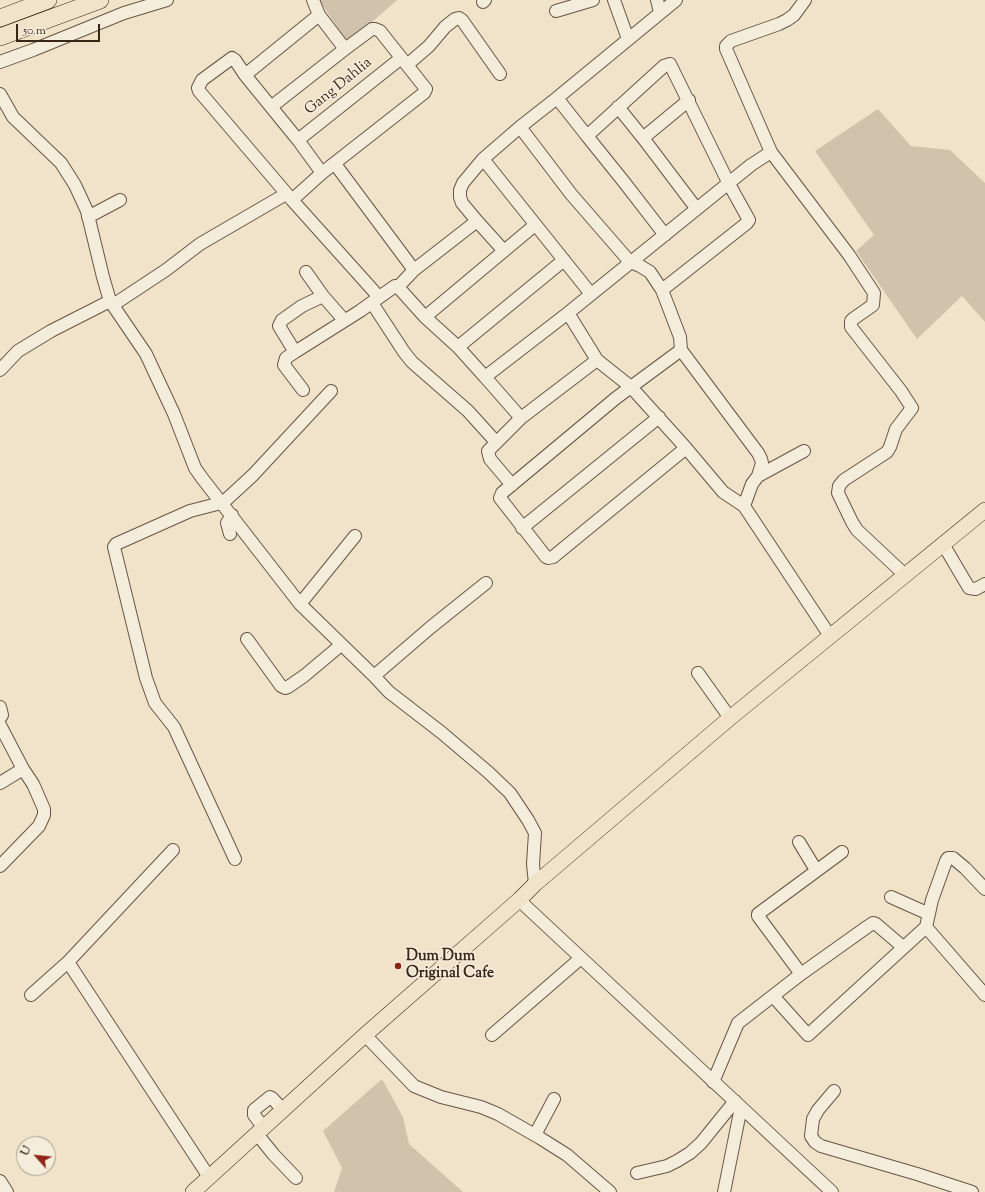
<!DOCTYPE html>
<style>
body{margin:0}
#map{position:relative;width:985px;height:1192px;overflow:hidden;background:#f0e3c9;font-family:"Sorts Mill Goudy",serif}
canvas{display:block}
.north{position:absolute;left:16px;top:1136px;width:40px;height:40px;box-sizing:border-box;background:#f5eddc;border:1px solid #aa9d8d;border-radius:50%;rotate:297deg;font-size:11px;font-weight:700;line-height:16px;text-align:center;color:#392617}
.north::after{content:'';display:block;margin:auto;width:14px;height:18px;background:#8f2418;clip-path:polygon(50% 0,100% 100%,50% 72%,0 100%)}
.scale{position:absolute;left:16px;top:24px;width:84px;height:18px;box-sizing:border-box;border:2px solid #392617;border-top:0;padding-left:5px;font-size:12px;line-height:14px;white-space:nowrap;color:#392617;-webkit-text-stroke:3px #f5eddc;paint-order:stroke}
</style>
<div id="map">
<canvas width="985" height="1192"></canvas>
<div class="north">U</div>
<div class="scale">50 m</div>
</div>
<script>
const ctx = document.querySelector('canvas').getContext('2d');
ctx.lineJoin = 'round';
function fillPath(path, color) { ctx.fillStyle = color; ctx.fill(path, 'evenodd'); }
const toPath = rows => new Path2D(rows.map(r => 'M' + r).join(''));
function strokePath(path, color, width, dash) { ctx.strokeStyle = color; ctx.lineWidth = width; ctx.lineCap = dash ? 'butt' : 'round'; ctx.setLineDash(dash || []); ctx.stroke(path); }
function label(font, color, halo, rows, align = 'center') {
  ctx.font = font + ' "Sorts Mill Goudy",serif'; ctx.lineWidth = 3; ctx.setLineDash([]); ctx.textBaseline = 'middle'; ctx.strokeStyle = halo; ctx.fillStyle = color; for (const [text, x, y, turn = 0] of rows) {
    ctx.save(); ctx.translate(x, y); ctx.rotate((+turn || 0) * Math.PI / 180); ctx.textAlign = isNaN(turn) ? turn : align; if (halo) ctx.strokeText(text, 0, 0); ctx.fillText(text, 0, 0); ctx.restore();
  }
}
fillPath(toPath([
 [319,0,397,0,348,43],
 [878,109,911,146,950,150,985,183,985,322,962,296,917,339,856,251,874,235,815,151],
 [382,1079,403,1117,409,1144,463,1192,334,1192,342,1168,323,1131]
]), '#d1c3ab');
const minor = toPath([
 [313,0,319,15,345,49],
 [614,0,628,39],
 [657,0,660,12],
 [805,0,794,15,787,20,779,24,731,41,726,46,726,49,771,152,849,255,874,293,873,305,853,319,851,321,851,327,901,391,912,408,896,429,890,447,887,452,844,480,839,486,838,493,852,522,857,530,905,575],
 [483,2,485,0],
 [556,11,593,0],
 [319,15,245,75,298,140,322,173],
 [0,62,33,50,124,13,167,0],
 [407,65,429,46,445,27,455,19,459,18,462,20,500,74],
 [245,75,235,60,232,58,202,80,198,88,199,91,292,200,379,297],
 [0,94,13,117,61,163,75,185,87,211,103,277,110,301,146,354,174,414,195,468,202,478,300,604,374,676,389,692,442,733,488,772,510,793,528,820,535,833,533,864,535,884],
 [557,98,587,136],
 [271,107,345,49,372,29,375,29,380,31,426,89,424,93,322,173,292,200],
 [618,107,643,138,696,208],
 [520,127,571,194,630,262,640,266,650,272,662,290,680,337,681,350,758,453,761,459,762,463,758,476,752,484,744,506],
 [643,138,689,100],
 [298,140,400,59],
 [483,159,591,294],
 [335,164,414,270],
 [88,217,120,200],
 [477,221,504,251],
 [306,272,323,296,344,320],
 [398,287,425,317,458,347,485,377,568,313,751,165,771,152],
 [662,290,747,223,749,220,729,184,670,64,664,66,587,136,624,182,665,235],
 [372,303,404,352,412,362,468,411,496,442],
 [113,305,166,270,200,244,286,194],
 [568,313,597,360],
 [425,317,535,225],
 [458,347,564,260],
 [681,350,616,398,502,493,500,498,546,557,548,558,553,557,686,448,723,492,744,506,830,636],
 [295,352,360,311,395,286,398,287,414,270,477,221,462,203,460,197,460,190,463,183,483,159,520,127,557,98,676,0],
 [0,370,18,351,51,331,110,301],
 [485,377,521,418,488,451,490,459,512,485],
 [303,390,284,365,286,358,295,352,279,326,282,320,285,318,302,306,323,296],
 [521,418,597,360,631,387,686,448],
 [758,476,804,451],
 [522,528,659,417],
 [230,534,227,523,232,515],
 [943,544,969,588,976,589,985,584],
 [300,604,355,536],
 [247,639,281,686,285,688,288,687,304,676,341,645],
 [698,673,730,718],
 [374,676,431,627,486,583],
 [0,707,2,715,0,718],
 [0,725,23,769,33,784,44,809,44,815,39,826,0,866],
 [0,783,23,769],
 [799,842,816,870],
 [235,859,174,727,155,703,146,678,114,547,116,544,190,511,221,503,227,499,253,475,331,391],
 [891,897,929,914],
 [519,900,832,1192],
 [926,927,985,995],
 [68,962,209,1177],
 [801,974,758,916,758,914,842,852],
 [31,995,68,962,173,850],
 [773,996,808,1035,926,927,932,900,946,861,948,858,953,858,965,868,985,889],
 [365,1035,414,1086,441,1097,481,1107,498,1114,540,1138,567,1155,610,1192],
 [492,1035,581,958],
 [713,1082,738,1023,801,974,867,927,873,923,876,924,903,947],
 [834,1091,818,1110,813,1119,811,1136,815,1142,821,1146,917,1174,972,1192],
 [264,1128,254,1115,254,1110,270,1097,272,1098,283,1110],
 [257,1134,274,1155,296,1178],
 [535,1135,554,1099],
 [637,1173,667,1166,677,1161,690,1153,701,1143,735,1101],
 [0,1181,7,1192],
 [724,1192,741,1107]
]);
const major = toPath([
 [193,1192,365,1035,519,900,535,884,730,718,985,510]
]);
const highway = toPath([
 [0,18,48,0],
 [0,37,100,0]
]);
strokePath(minor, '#675544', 14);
strokePath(major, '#392617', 16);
strokePath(highway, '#392617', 18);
strokePath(minor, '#f5eddc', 12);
strokePath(major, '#f0e3c9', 15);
strokePath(highway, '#f0e3c9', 17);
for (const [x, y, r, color] of [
 [398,966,4,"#8f2418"]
]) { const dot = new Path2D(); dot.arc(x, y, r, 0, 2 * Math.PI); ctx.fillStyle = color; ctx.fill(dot); strokePath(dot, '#f5eddc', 1.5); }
label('15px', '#392617', '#f5eddc', [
 ["Gang Dahlia",339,87,-39]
]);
label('bold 15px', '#392617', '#f5eddc', [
 ["Dum Dum",406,957],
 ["Original Cafe",406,974]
], 'left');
</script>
